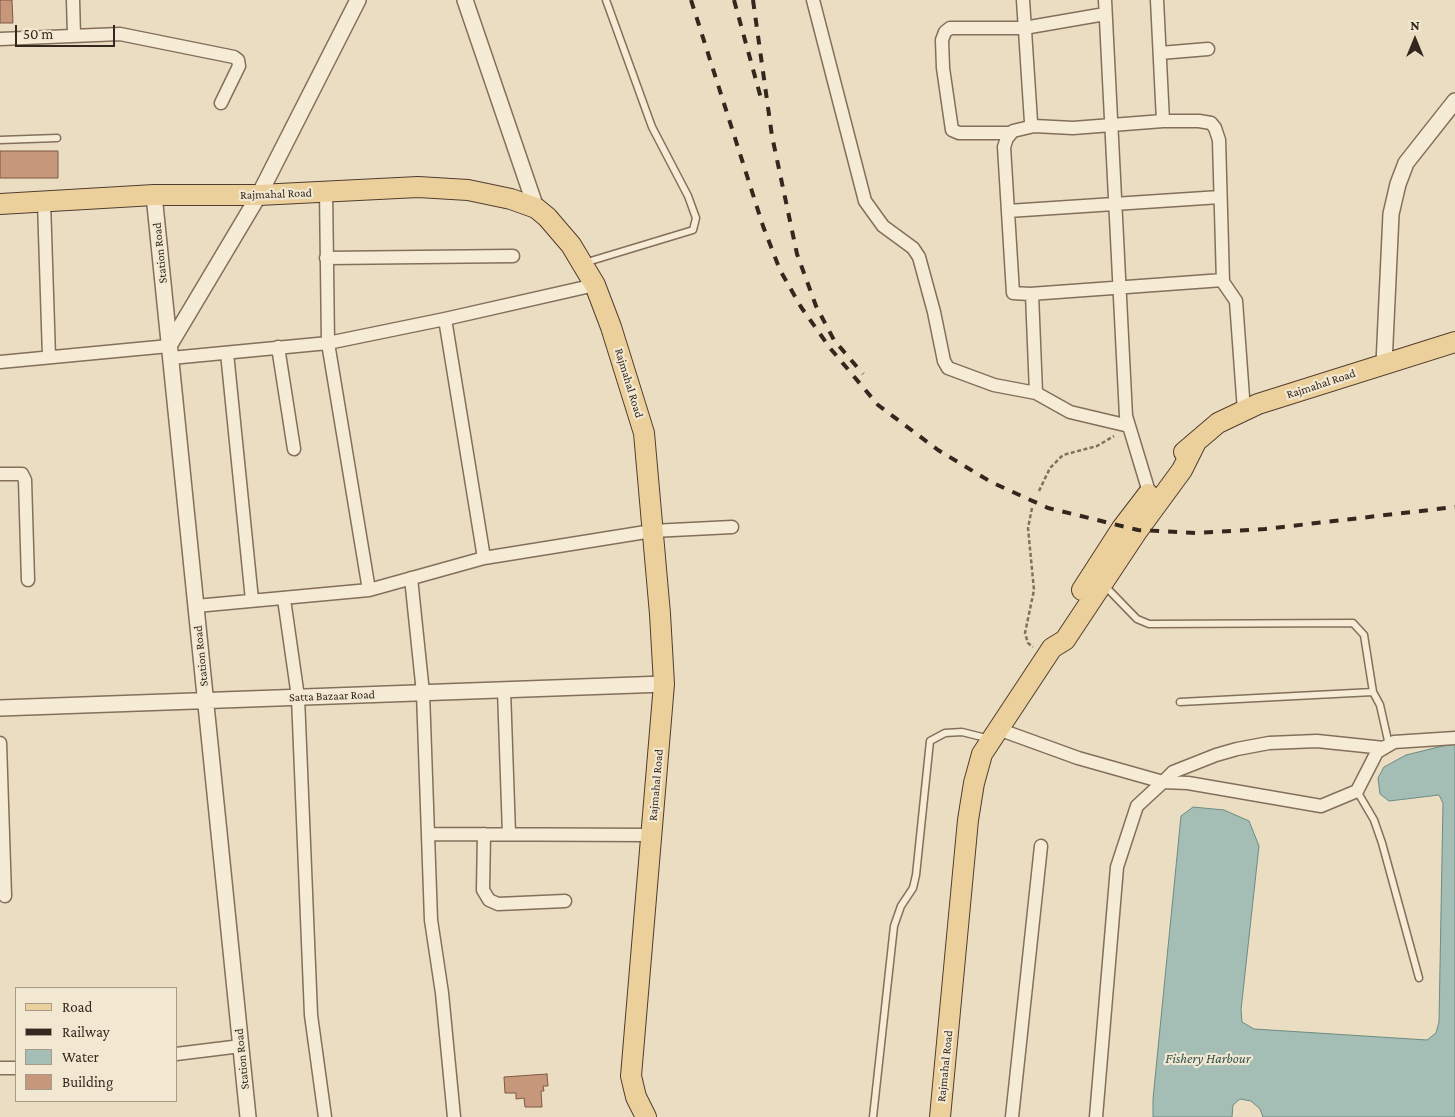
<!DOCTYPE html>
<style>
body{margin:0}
#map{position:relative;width:1455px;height:1117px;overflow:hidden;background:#eaddc2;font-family:"Crimson Pro",serif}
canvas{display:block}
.legend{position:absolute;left:15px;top:987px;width:162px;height:115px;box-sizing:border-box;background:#f2e8d1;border:1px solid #a69b89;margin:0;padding:6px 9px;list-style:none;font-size:15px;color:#34281e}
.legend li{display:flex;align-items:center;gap:10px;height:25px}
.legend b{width:25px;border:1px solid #a69b89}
.north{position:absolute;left:1390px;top:15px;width:50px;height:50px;-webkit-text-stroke:4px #f2e8d1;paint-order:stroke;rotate:0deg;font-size:14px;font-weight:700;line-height:20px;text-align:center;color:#34281e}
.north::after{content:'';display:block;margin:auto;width:18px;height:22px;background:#34281e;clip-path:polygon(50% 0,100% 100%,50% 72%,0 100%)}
.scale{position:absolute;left:15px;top:25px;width:100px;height:22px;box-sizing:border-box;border:2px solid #34281e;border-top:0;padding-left:6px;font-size:15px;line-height:18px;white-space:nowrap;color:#34281e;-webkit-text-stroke:4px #f2e8d1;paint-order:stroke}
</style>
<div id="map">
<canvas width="1455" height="1117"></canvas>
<ul class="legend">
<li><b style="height:6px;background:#ebd09c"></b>Road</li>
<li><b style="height:6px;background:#34281e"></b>Railway</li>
<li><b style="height:14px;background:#a4bdb5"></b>Water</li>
<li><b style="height:14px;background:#c6977b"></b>Building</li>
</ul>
<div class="north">N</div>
<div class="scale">50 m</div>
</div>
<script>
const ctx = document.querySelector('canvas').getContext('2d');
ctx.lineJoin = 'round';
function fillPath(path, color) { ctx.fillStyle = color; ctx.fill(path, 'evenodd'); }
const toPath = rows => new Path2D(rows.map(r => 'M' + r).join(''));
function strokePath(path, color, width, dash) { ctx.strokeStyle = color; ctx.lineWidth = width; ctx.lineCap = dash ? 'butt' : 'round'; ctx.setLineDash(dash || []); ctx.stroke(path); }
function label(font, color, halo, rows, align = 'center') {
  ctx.font = font + ' "Crimson Pro",serif'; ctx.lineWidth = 4.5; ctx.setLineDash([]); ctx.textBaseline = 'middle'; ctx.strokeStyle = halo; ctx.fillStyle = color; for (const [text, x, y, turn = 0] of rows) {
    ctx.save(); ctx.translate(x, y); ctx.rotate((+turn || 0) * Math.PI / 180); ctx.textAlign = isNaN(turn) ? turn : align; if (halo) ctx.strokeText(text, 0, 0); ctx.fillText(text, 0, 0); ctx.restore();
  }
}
const water = toPath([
 [1455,743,1455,1117,1263,1117,1260,1109,1251,1101,1240,1099,1233,1105,1232,1117,1153,1117,1153,1099,1181,816,1193,807,1224,810,1249,821,1259,846,1241,1010,1242,1022,1254,1029,1427,1040,1436,1033,1439,1022,1443,803,1439,795,1389,801,1380,794,1378,778,1384,767,1406,755,1455,743]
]);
fillPath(water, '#a4bdb5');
strokePath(water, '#6c8b82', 1);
const building = toPath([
 [0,0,12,0,13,23,0,23,0,0],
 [0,151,58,151,58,178,0,178,0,151],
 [547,1074,548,1086,543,1086,544,1091,541,1091,542,1107,525,1107,524,1098,516,1099,516,1093,505,1093,504,1077,547,1074]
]);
fillPath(building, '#c6977b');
strokePath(building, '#805942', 1);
const service = toPath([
 [0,140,57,138],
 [584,263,693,230,696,218,688,196,652,127,606,0],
 [1105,586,1137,619,1149,624,1353,623,1364,635,1373,692,1380,705,1389,745],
 [1180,702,1373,692],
 [1357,791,1374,820,1382,843,1419,978],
 [873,1117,894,926,901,906,913,888,916,875,930,741,945,733,962,732,990,739]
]);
const minor = toPath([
 [73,0,74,35],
 [813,0,865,201,883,226,913,248,919,257,934,312,944,361,948,368,994,385,1036,393,1070,412,1129,426],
 [1023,0,1031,122,1034,126,1073,128,1163,121,1199,121,1211,123,1215,128,1219,140,1223,282,1236,301,1244,411],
 [1105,0,1126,416,1149,492],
 [1157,0,1163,121],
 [0,39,120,34,234,57,238,60,239,66,221,103],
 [1160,53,1208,49],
 [1034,126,1013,131,1007,138,1004,147,1013,293,1030,294,1223,280],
 [1011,133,959,133,952,130,943,68,942,40,945,32,950,28,1024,28,1105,14],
 [326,191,328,343,369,590],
 [44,202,49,357],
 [1008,211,1220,197],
 [326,258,513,256],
 [1032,294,1036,393],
 [445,319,484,558],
 [278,347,294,449],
 [227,353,252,600],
 [171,358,328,343,445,319,595,285],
 [0,362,169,346],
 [0,474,22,474,25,480,28,580],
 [411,578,423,693,431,920,442,993,454,1117],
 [284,599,298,697,311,1015,325,1117],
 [196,606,369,590,484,558,652,531,732,527],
 [504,690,509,834],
 [998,729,1078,758,1163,782,1173,772,1216,755,1237,749,1269,743,1317,741,1384,748],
 [0,743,5,896],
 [428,834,651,835],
 [484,834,483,890,489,900,498,904,565,901],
 [176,1054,241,1046],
 [0,1068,16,1068],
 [1012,1117,1041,846],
 [1096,1117,1117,867,1137,806,1163,782,1188,783,1321,806,1357,791,1377,752,1394,742,1455,738]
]);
const tertiary = toPath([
 [465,0,536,208],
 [154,195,248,1117],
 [169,346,259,195,358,0],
 [1384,364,1391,214,1398,184,1406,163,1455,101],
 [0,708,664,684]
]);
const primary = toPath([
 [0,204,154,195,259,195,418,187,468,190,511,199,536,208,547,217,571,245,595,285,611,327,644,433,660,614,664,684,631,1076,636,1097,646,1117],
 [1184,452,1218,423,1258,404,1455,342],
 [1082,590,1122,528,1148,494],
 [940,1117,968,820,974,783,982,754,1052,648,1065,640,1138,530,1182,470,1195,444]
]);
strokePath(service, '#836f5b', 9);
strokePath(minor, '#836f5b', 15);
strokePath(tertiary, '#836f5b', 18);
strokePath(primary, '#513d2f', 22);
strokePath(toPath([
 [1039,491,1050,468,1063,455,1097,446,1114,436],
 [1032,508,1028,528,1034,590,1025,633,1028,643,1033,647]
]), '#836f5b', 2.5, [4, 2.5]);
strokePath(service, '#f6ebd5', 6);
strokePath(minor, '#f6ebd5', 12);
strokePath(tertiary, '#f6ebd5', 15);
strokePath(primary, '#ebd09c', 20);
strokePath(toPath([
 [691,0,763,226,780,270,801,307,830,348,878,405,938,450,991,482,1048,508,1138,530,1196,533,1265,529,1455,507],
 [734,0,762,102],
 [753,0,772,136,797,254,816,306,834,340,863,374]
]), '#34281e', 4, [9, 9]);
label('12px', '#34281e', '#f2e8d1', [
 ["Rajmahal Road",276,194,-2],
 ["Station Road",160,253,-96],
 ["Rajmahal Road",629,383,73],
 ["Rajmahal Road",1321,384,-18],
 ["Station Road",201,656,-96],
 ["Satta Bazaar Road",332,696,-2],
 ["Rajmahal Road",656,785,-85],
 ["Station Road",242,1059,-96],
 ["Rajmahal Road",945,1066,-84]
]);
label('italic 14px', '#2e534f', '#f2e8d1', [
 ["Fishery Harbour",1208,1059]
]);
</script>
